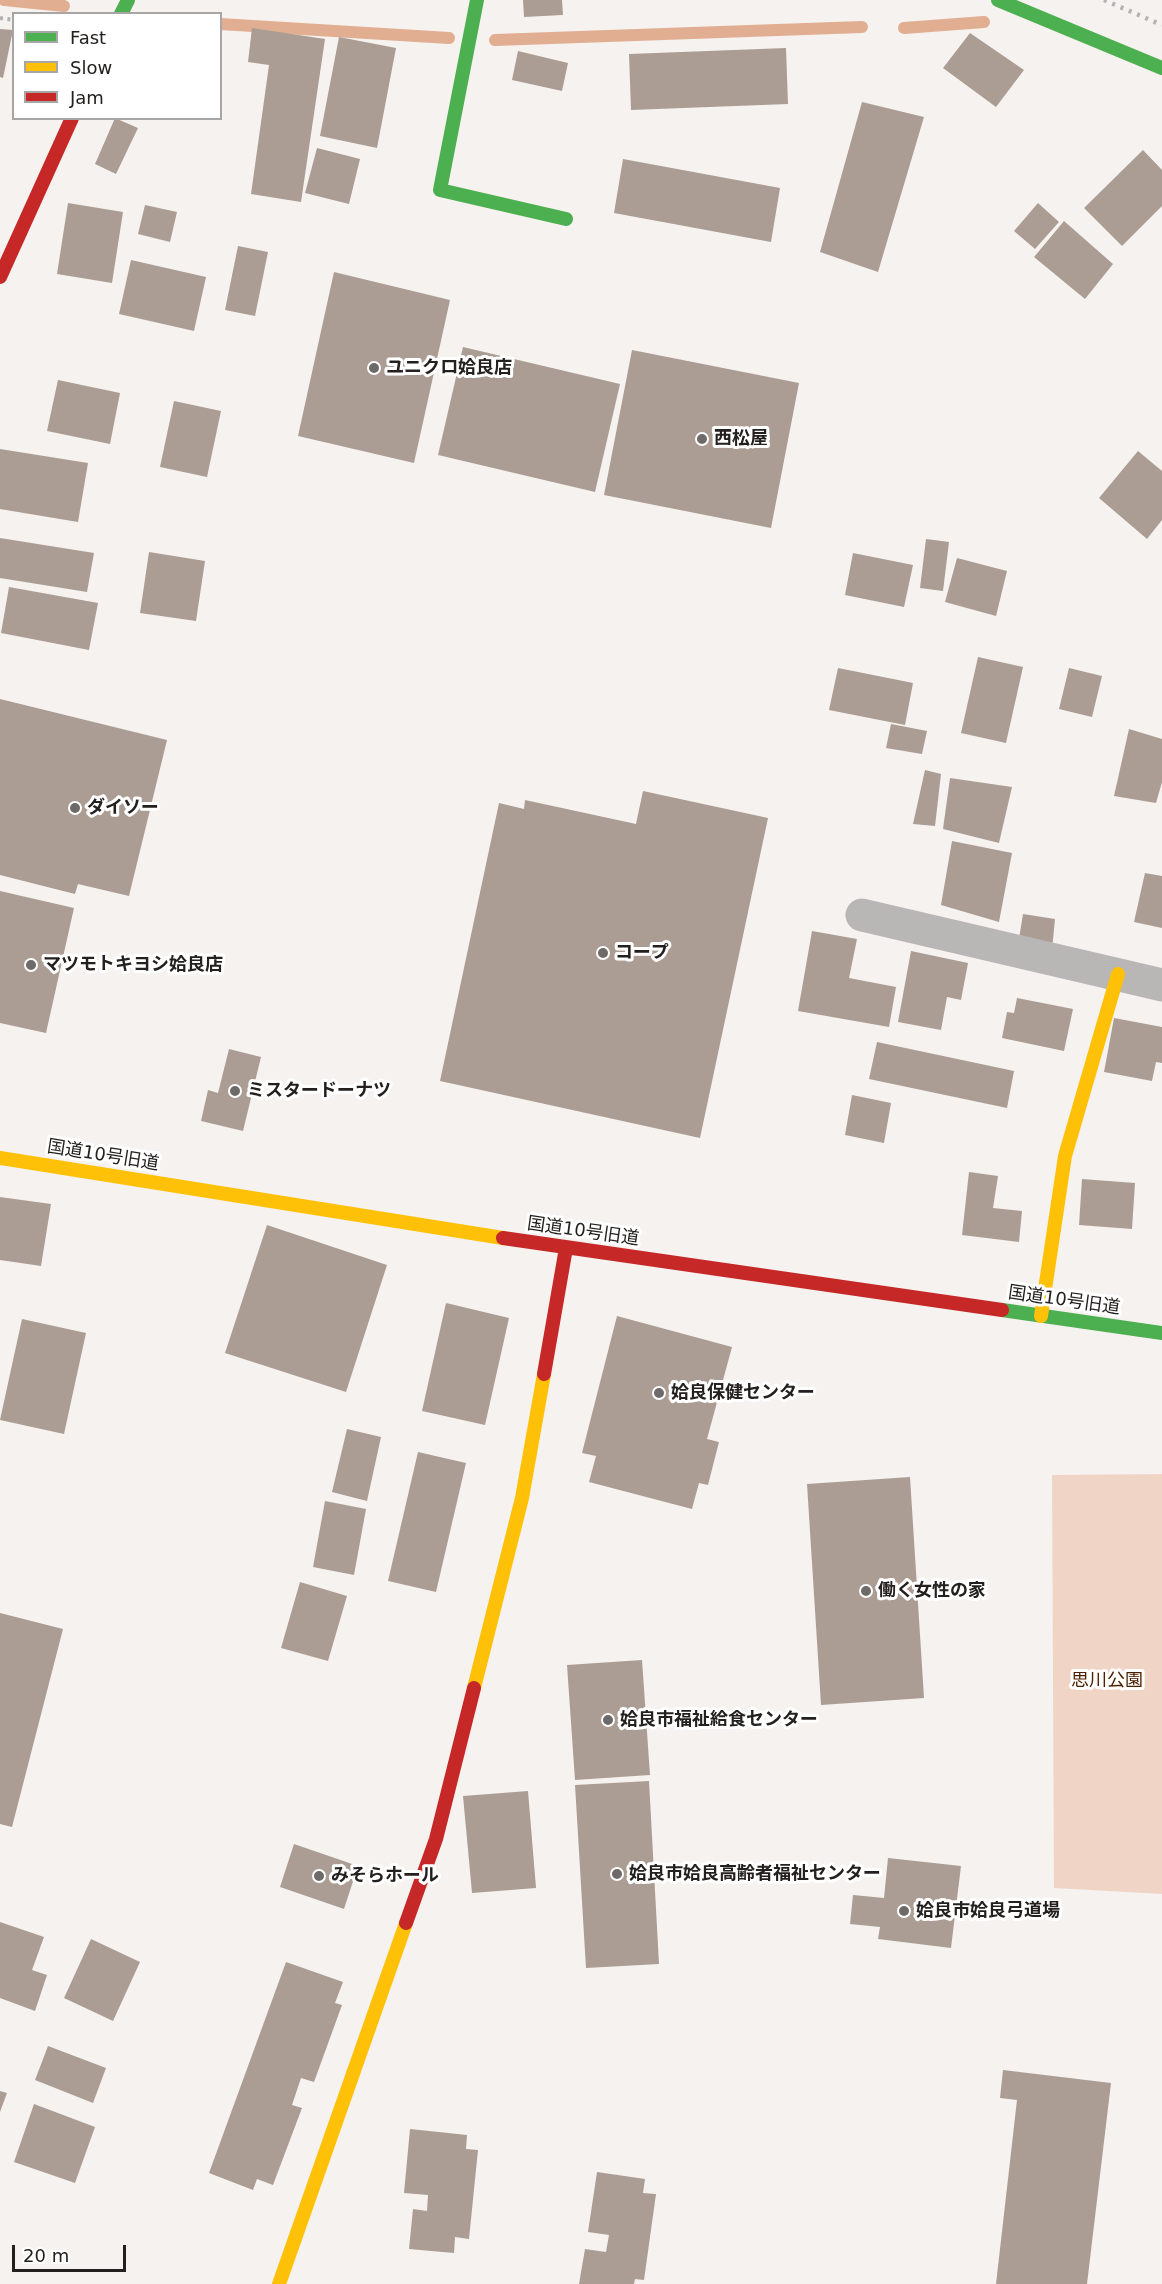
<!DOCTYPE html>
<meta charset="utf-8">
<style>
body{margin:0}
#map{position:relative;width:1162px;height:2284px;overflow:hidden;background:#f6f2f0;font-family:"DejaVu Sans",sans-serif}
canvas{display:block}
.legend{position:absolute;left:12px;top:12px;width:210px;height:108px;box-sizing:border-box;background:#fff;border:2px solid #a7a6a5;margin:0;padding:8px 10px;list-style:none;font-size:18px;color:#23201f}
.legend li{display:flex;align-items:center;gap:12px;height:30px}
.legend b{width:30px;border:2px solid #a7a6a5}
.scale{position:absolute;left:12px;top:2245px;width:114px;height:27px;box-sizing:border-box;border:3px solid #23201f;border-top:0;padding-left:8px;font-size:18px;line-height:21px;white-space:nowrap;color:#23201f;-webkit-text-stroke:4px #fff;paint-order:stroke}
</style>
<div id="map">
<canvas width="1162" height="2284"></canvas>
<ul class="legend">
<li><b style="height:8px;background:#4caf50"></b>Fast</li>
<li><b style="height:8px;background:#ffc107"></b>Slow</li>
<li><b style="height:8px;background:#c62828"></b>Jam</li>
</ul>
<div class="scale">20 m</div>
</div>
<script>
const ctx = document.querySelector('canvas').getContext('2d');
ctx.lineJoin = 'round';
function fillPath(path, color) { ctx.fillStyle = color; ctx.fill(path, 'evenodd'); }
const toPath = rows => new Path2D(rows.map(r => 'M' + r).join(''));
function strokePath(path, color, width, dash) { ctx.strokeStyle = color; ctx.lineWidth = width; ctx.lineCap = dash ? 'butt' : 'round'; ctx.setLineDash(dash || []); ctx.stroke(path); }
function label(font, color, halo, rows, align = 'center') {
  ctx.font = font + ' "DejaVu Sans","Noto Sans JP",sans-serif'; ctx.lineWidth = 6; ctx.setLineDash([]); ctx.textBaseline = 'middle'; ctx.strokeStyle = halo; ctx.fillStyle = color; for (const [text, x, y, turn = 0] of rows) {
    ctx.save(); ctx.translate(x, y); ctx.rotate((+turn || 0) * Math.PI / 180); ctx.textAlign = isNaN(turn) ? turn : align; if (halo) ctx.strokeText(text, 0, 0); ctx.fillText(text, 0, 0); ctx.restore();
  }
}
fillPath(toPath([
 [1162,1474,1162,1894,1054,1888,1052,1475]
]), '#f0d5c7');
strokePath(toPath([
 [4,0,64,6],
 [220,24,449,38],
 [904,28,984,22],
 [495,40,862,27]
]), '#e1ae92', 12);
fillPath(toPath([
 [523,0,562,0,563,15,524,17],
 [252,28,325,39,301,202,251,194,269,65,248,62],
 [0,29,13,30,3,78,0,77],
 [970,33,1024,70,996,107,943,68],
 [339,37,396,48,377,148,320,136],
 [786,48,788,104,631,110,629,54],
 [518,51,568,63,562,91,512,80],
 [862,102,924,117,878,272,820,252],
 [115,118,138,128,116,174,95,164],
 [317,148,360,159,349,204,305,193],
 [1143,150,1162,170,1162,206,1122,246,1084,208],
 [623,159,780,188,771,242,614,213],
 [68,203,123,212,112,283,57,274],
 [1038,203,1059,222,1035,249,1014,231],
 [145,205,177,212,170,242,138,234],
 [1064,221,1113,264,1085,299,1034,257],
 [238,246,268,252,255,316,225,310],
 [131,260,206,277,194,331,119,314],
 [334,272,450,300,414,463,298,436],
 [463,347,620,384,595,492,438,455],
 [632,350,799,383,771,528,604,495],
 [58,380,120,393,110,444,47,431],
 [174,401,221,411,207,477,160,467],
 [0,449,88,463,78,522,0,509],
 [1138,451,1162,471,1162,520,1147,539,1099,498],
 [0,538,94,553,87,592,0,578],
 [926,539,949,542,943,591,920,588],
 [149,552,205,561,196,621,140,613],
 [853,553,913,565,904,607,845,595],
 [957,558,1007,571,996,616,945,602],
 [9,587,98,603,89,650,1,633],
 [978,657,1023,667,1006,743,961,733],
 [838,668,913,683,905,725,829,710],
 [1069,668,1102,676,1092,717,1059,709],
 [0,699,167,740,129,896,78,884,75,894,0,875],
 [891,724,927,731,922,754,886,748],
 [1129,729,1162,739,1162,782,1156,803,1114,796],
 [925,770,941,774,935,826,913,824],
 [950,778,1012,787,999,843,943,829],
 [643,791,768,818,700,1138,440,1081,499,803,524,809,525,800,636,824],
 [952,841,1012,853,999,922,941,905],
 [1145,873,1162,876,1162,928,1134,922],
 [0,891,74,908,46,1033,0,1023],
 [1023,914,1055,919,1052,950,1018,945],
 [812,931,857,939,849,978,896,987,889,1027,798,1011],
 [911,951,968,963,961,1000,947,997,941,1030,898,1022],
 [1017,998,1073,1009,1064,1051,1002,1038,1007,1012,1014,1013],
 [1114,1018,1162,1027,1162,1063,1156,1062,1152,1081,1104,1072],
 [877,1042,1014,1071,1007,1108,869,1079],
 [229,1049,261,1057,243,1131,201,1121,208,1090,218,1093],
 [852,1095,891,1103,884,1143,845,1135],
 [969,1172,998,1176,993,1208,1022,1211,1019,1242,962,1235],
 [1082,1179,1135,1183,1132,1229,1079,1225],
 [0,1197,51,1204,41,1266,0,1260],
 [267,1225,387,1265,346,1392,225,1353],
 [446,1303,509,1318,485,1425,422,1411],
 [617,1316,732,1347,707,1439,719,1442,708,1485,699,1483,692,1509,589,1482,596,1456,582,1453],
 [22,1319,86,1333,64,1434,0,1420],
 [347,1429,381,1437,367,1501,332,1492],
 [418,1452,466,1463,436,1592,388,1581],
 [910,1477,924,1698,821,1705,807,1484],
 [325,1501,366,1509,354,1575,313,1567],
 [300,1582,347,1596,328,1661,281,1648],
 [0,1613,63,1629,12,1827,0,1824],
 [642,1660,650,1775,575,1780,567,1665],
 [649,1781,659,1964,586,1968,575,1785],
 [528,1791,536,1888,472,1893,463,1796],
 [294,1844,358,1866,344,1909,280,1887],
 [888,1858,961,1866,951,1948,878,1939,880,1927,850,1924,853,1895,884,1898],
 [0,1922,44,1937,32,1970,47,1975,35,2011,0,1998],
 [91,1939,140,1962,113,2021,64,1998],
 [286,1962,343,1982,335,2003,342,2005,314,2082,301,2078,292,2105,302,2108,273,2185,257,2179,253,2190,209,2173],
 [48,2046,106,2068,93,2103,35,2080],
 [1003,2070,1111,2083,1087,2284,996,2284,1017,2100,1000,2098],
 [0,2091,7,2093,0,2112],
 [34,2104,95,2127,75,2183,14,2162],
 [410,2129,467,2135,466,2149,478,2150,469,2239,455,2237,454,2253,409,2249,413,2209,427,2211,428,2195,404,2193],
 [597,2172,645,2179,643,2193,656,2194,644,2280,635,2279,634,2284,579,2284,585,2249,606,2252,609,2235,588,2232]
]), '#ab9d94');
strokePath(toPath([
 [0,18,14,20]
]), '#b3b1af', 4, [3, 4.5]);
strokePath(toPath([
 [862,915,1162,985]
]), '#b9b6b6', 33);
strokePath(toPath([
 [477,0,440,190,566,219],
 [998,0,1162,68],
 [121,14,128,0],
 [1002,1310,1162,1333]
]), '#4caf50', 14);
strokePath(toPath([
 [0,1158,503,1238],
 [1041,1316,1065,1156,1118,974],
 [474,1688,522,1498,544,1374],
 [279,2284,406,1923]
]), '#ffc107', 14);
strokePath(toPath([
 [0,277,72,118],
 [503,1238,1002,1310],
 [544,1374,566,1248],
 [406,1923,436,1839,474,1688]
]), '#c62828', 14);
strokePath(toPath([
 [1104,0,1162,25]
]), '#b5b3b2', 4.5, [3, 6]);
for (const [x, y, r, color] of [
 [374,368,6,"#6d6a68"],
 [702,439,6,"#6d6a68"],
 [75,808,6,"#6d6a68"],
 [603,953,6,"#6d6a68"],
 [31,965,6,"#6d6a68"],
 [235,1091,6,"#6d6a68"],
 [659,1393,6,"#6d6a68"],
 [866,1591,6,"#6d6a68"],
 [608,1720,6,"#6d6a68"],
 [617,1874,6,"#6d6a68"],
 [319,1876,6,"#6d6a68"],
 [904,1911,6,"#6d6a68"]
]) { const dot = new Path2D(); dot.arc(x, y, r, 0, 2 * Math.PI); ctx.fillStyle = color; ctx.fill(dot); strokePath(dot, '#fff', 2); }
label('bold 18px', '#23201f', '#fff', [
 ["ユニクロ姶良店",386,368],
 ["西松屋",714,439],
 ["ダイソー",87,808],
 ["コープ",615,953],
 ["マツモトキヨシ姶良店",43,965],
 ["ミスタードーナツ",247,1091],
 ["姶良保健センター",671,1393],
 ["働く女性の家",878,1591],
 ["姶良市福祉給食センター",620,1720],
 ["姶良市姶良高齢者福祉センター",629,1874],
 ["みそらホール",331,1876],
 ["姶良市姶良弓道場",916,1911]
], 'left');
label('18px', '#23201f', '#fff', [
 ["国道10号旧道",103,1156,9],
 ["国道10号旧道",583,1232,8],
 ["国道10号旧道",1064,1301,8]
]);
label('18px', '#4d2000', '#fff', [
 ["思川公園",1107,1681]
]);
</script>
